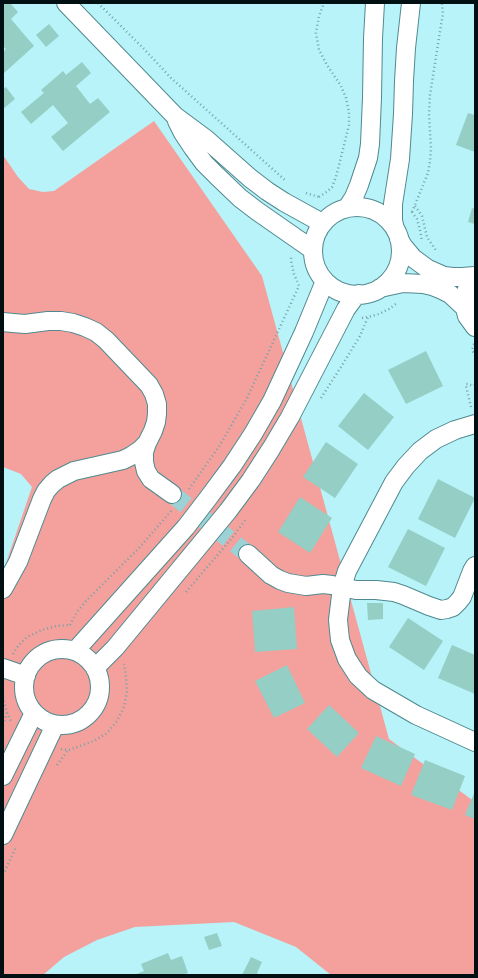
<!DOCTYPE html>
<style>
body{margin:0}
#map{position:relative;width:478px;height:978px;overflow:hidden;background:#b7f3f9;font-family:"Alegreya Sans",sans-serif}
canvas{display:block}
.frame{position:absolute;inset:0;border:4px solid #000f11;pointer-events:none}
</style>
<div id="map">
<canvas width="478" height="978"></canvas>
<div class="frame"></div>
</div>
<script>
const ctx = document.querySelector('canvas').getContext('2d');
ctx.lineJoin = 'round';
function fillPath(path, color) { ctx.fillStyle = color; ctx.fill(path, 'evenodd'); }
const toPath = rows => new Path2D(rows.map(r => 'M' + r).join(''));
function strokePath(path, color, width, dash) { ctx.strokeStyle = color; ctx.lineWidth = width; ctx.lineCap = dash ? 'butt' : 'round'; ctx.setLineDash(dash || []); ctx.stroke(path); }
fillPath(toPath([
 [154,121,262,276,389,739,475,802,475,975,331,975,296,947,234,922,135,927,97,940,64,957,43,975,3,975,3,572,32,487,21,474,3,467,3,155,18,177,29,189,43,192,54,191]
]), '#f4a19d');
fillPath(toPath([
 [3,3,10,3,18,12,11,19,34,46,3,74,3,52,6,49,3,46],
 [49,24,59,36,46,47,36,35],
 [82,62,91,73,76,86,90,104,98,98,110,112,63,151,51,137,68,123,53,105,31,124,21,112,44,93,41,90,63,71,66,75],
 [6,87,15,99,3,109,3,89],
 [468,113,475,115,475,152,456,145],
 [472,208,475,209,475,224,468,222],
 [426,351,443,386,406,404,388,370],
 [364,393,394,417,368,450,338,426],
 [326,442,358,464,335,498,303,477],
 [438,479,475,498,455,538,418,519],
 [300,497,332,518,310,553,278,532],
 [408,529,445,548,426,586,388,567],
 [367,603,383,603,383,619,368,620],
 [294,607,297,649,255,652,252,611],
 [408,618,443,641,424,670,389,647],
 [452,645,475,655,475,694,438,678],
 [287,665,305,703,274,718,255,681],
 [329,705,359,733,337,757,307,729],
 [376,736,415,754,401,786,361,768],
 [425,760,465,776,452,810,411,795],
 [475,791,475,819,465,815],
 [217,933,222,946,209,950,204,937],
 [168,953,171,960,182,956,188,973,182,975,134,975,144,971,141,964],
 [251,957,262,962,257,973,259,975,242,975]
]), '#95cec4');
strokePath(toPath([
 [172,494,248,554]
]), '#9cd1d6', 18, [18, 9]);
const minor = toPath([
 [66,3,175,116,206,139,250,178,267,191,284,202,322,223],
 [177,121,183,133,193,148,204,163,217,176,240,198,257,211,313,250],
 '313 251a44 44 0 1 1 88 0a44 44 0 1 1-88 0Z',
 [347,208,354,197,359,185,368,158,370,144,372,98,373,38,375,3],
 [395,229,393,221,393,204,400,159,403,114,404,81,406,48,411,3],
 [399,239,403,246,413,258,428,269,444,276,453,277,462,277,475,276],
 [475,279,467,289,465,298,465,308,467,316,475,327],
 [380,288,403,283,423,284,432,286,442,290,450,294,465,308],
 [3,322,13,323,25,324,48,321,61,321,73,323,85,327,96,332,106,340,149,385,154,394,157,404,157,414,156,422,153,431,147,443,140,450,131,456,123,460,74,471,58,479,52,484,46,491,42,499,18,562,3,589],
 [475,424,455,430,436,439,420,451,406,466,394,482,347,571,342,587,338,620,340,640,347,659,358,676,373,690,416,715,475,742],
 [147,443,144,452,144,462,146,471,151,479,172,494],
 [248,554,271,575,280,580,288,583,306,586,323,584,332,585,356,590,376,590,394,592,403,595,429,606,441,610,447,609,453,607,458,602,462,597,472,571,475,566],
 '24 687a38 38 0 1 1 76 0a38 38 0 1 1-76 0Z',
 [75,651,186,527,209,497,232,466,253,434,272,401,304,332,325,281],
 [3,668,26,676],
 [95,668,115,648,228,511,251,480,271,449,290,417,346,309,354,298,359,294],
 [3,776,34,713],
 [3,835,55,725]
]);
strokePath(minor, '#50898e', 20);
strokePath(toPath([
 [98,3,145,50,171,78,286,181],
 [306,193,319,197],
 [319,197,328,191,332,187,336,177,349,125,349,112,346,98,341,86,327,65,319,50,316,33,319,16,324,3],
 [415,206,422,216,427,237,437,252],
 [412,212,428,173,430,161,431,149,429,114,430,95,441,25,443,14,442,3],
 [412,212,417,219,420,230,422,241],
 [362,318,368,317,379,314,389,309,397,303],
 [474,344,472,350,475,355],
 [321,398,341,367,360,336,368,317],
 [471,407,466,386,466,384,468,384,473,386,475,385],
 [189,489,220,445,247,398,299,286,294,274,291,261,291,256],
 [186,592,232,538,246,519],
 [70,625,77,612,86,601,139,548,172,510],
 [13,654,18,646,27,637,42,630,56,626,71,625],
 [3,697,7,713,11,721],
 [3,725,7,713],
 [61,749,69,750,94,741,107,733,117,721,124,707,127,692,126,677,124,664],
 [57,765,68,750],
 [3,875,16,847]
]), '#76a2a7', 2.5, [1, 3]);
strokePath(minor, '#fff', 18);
</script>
